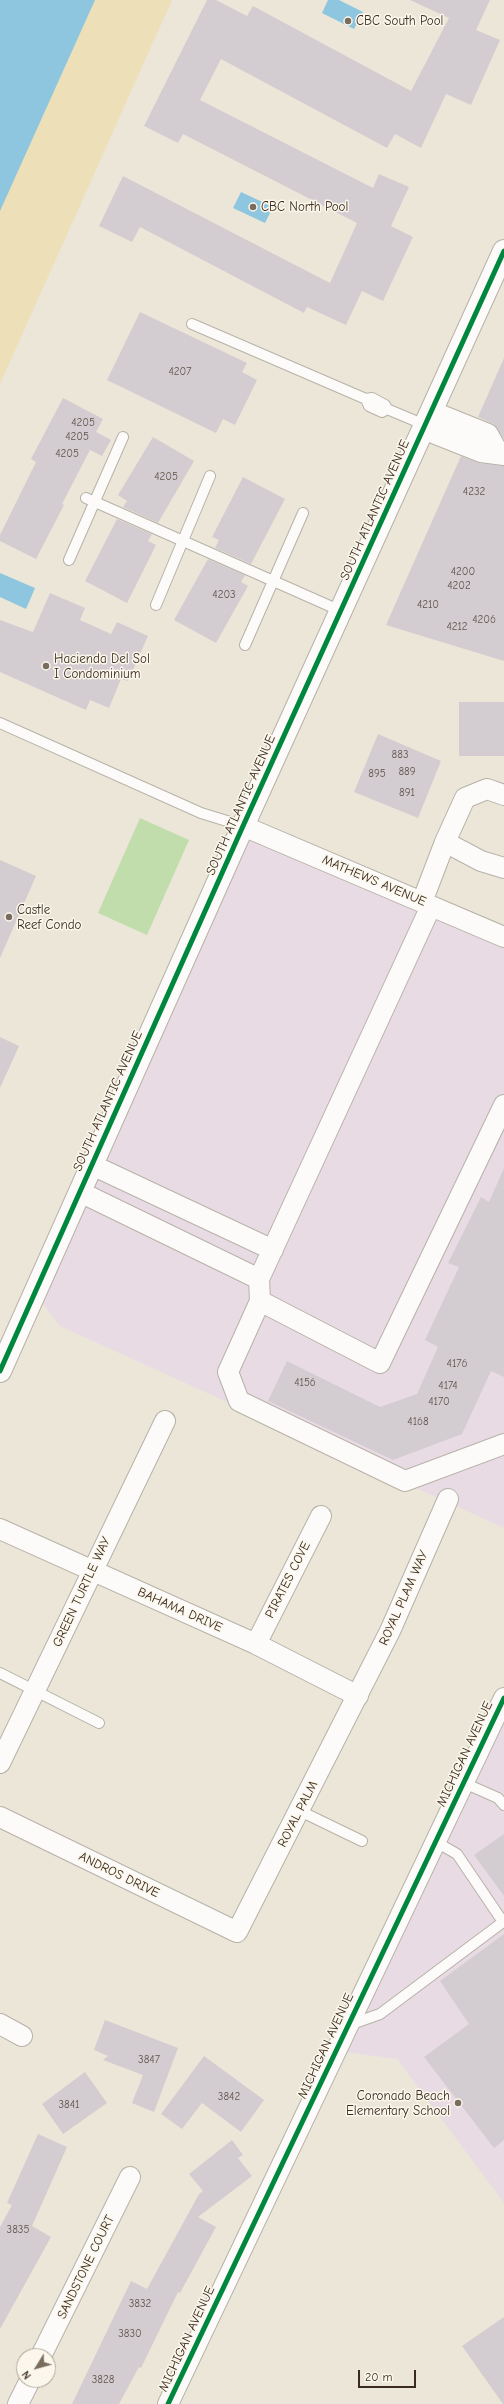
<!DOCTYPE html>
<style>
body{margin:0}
#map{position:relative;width:504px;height:2404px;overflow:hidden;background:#ebe6d8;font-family:"Comic Neue",sans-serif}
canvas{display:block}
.north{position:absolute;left:16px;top:2348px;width:40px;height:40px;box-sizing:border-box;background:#fbf7ec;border:1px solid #aea59a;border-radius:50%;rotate:233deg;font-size:11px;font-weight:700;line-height:16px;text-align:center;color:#3b2a1e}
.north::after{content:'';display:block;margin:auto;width:14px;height:18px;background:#796c5f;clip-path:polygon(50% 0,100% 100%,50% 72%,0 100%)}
.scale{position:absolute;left:358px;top:2370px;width:58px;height:18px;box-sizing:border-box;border:2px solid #3b2a1e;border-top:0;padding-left:5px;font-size:12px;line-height:14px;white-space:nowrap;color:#3b2a1e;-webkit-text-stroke:3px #fbf7ec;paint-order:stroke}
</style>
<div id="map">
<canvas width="504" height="2404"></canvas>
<div class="north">N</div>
<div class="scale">20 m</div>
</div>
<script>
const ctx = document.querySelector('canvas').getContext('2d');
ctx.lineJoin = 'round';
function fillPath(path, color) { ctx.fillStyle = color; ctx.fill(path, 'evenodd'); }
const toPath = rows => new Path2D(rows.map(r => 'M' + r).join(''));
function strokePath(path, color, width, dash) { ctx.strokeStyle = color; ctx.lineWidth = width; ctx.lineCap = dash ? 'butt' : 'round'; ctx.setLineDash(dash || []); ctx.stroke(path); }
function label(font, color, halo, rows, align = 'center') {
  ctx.font = font + ' "Comic Neue",sans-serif'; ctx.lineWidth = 3; ctx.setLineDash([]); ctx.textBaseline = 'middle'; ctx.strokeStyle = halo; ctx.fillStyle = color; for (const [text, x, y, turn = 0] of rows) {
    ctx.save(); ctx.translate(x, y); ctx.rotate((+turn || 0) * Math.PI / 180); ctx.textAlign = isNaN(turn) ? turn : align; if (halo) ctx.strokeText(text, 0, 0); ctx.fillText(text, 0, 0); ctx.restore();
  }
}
fillPath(toPath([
 [243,826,504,937,504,1528,60,1326,35,1293],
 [504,1698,504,2203,397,2059,337,2051]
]), '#e9dbe4');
fillPath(toPath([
 [140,818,189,840,147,935,98,913]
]), '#c1ddab');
fillPath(toPath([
 [0,0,172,0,0,384]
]), '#eddfb8');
fillPath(toPath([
 [0,0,95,0,0,211],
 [328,0,339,0,363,12,354,29,322,13],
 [241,192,273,207,265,223,233,208],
 [0,573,35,588,26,609,0,597]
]), '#8dc6de');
fillPath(toPath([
 [207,0,216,0,247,16,253,6,411,91,449,18,410,0,490,0,476,30,500,40,471,105,446,94,421,148,395,134,387,148,221,59,200,100,373,188,379,174,409,187,391,226,413,237,383,301,362,291,346,325,307,307,304,313,140,227,132,242,99,226,123,176,330,283,357,223,183,134,178,143,144,126],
 [140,312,247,363,242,372,257,380,235,425,223,419,216,433,107,380],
 [504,358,504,439,493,424,478,417],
 [63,398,103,419,96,432,111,440,102,456,90,450,62,504,64,505,36,559,0,541,0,535,36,462,31,459],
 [153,437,194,461,158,523,123,507,127,501,118,495],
 [461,456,479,463,504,466,504,661,386,625],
 [243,477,285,499,251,564,215,548,219,540,212,537],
 [117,519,152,534,148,541,156,545,127,603,85,581],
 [208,559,245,575,241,582,248,586,216,643,174,620],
 [50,593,85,608,80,620,111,634,117,622,148,636,128,681,121,679,109,708,90,700,86,710,0,672,0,620,33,632],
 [459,702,504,702,504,756,459,756],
 [378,734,441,761,418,818,354,792],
 [0,860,36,876,0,958],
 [0,1037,19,1046,0,1088],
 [504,1168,504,1377,491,1371,462,1434,393,1460,268,1401,287,1361,380,1407,417,1394,438,1347,425,1340,459,1267,448,1263,481,1197,489,1202],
 [504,1834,504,1896,474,1855],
 [504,1934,504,2140,494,2148,424,2057,469,2024,440,1981],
 [105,2020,178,2048,154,2112,132,2103,143,2075,103,2060,108,2056,94,2050],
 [204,2056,264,2100,241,2132,202,2103,182,2129,161,2114],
 [85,2072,107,2103,63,2134,42,2104],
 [38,2134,67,2147,32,2226,51,2237,0,2329,0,2227,12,2205,7,2203],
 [232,2140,243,2155,238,2158,252,2176,198,2217,216,2227,180,2293,178,2292,141,2368,139,2367,119,2404,72,2404,131,2281,147,2289,199,2194,203,2191,189,2174],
 [504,2317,504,2404,503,2404,462,2346]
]), '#d3cdd1');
const service = toPath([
 [192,324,366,399,372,398,385,405,387,409,425,425],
 [366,399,369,406,382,412,387,409],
 [86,498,341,611],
 [69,560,123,437],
 [156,605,210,476],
 [245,645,303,513],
 [0,723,201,813,243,826],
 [0,1673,99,1723],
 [464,1783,498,1798,504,1805],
 [300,1811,362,1841],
 [349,2025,380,2014,503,1922,457,1854,436,1842]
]);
const minor = toPath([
 [431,411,488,434,499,454],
 [423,429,481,452,504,455],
 [243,826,504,937],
 [445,842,481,861,504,868],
 [422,902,445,842,465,798,487,789,504,795],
 [92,1165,273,1250],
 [80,1192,259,1279,431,906],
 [259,1279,260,1301,380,1363,504,1105],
 [260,1301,228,1372,239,1401,405,1481,504,1444],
 [0,1529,256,1644,358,1696],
 [256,1644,321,1516],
 [0,1763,165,1421],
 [0,1817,237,1932,390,1631,448,1499],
 [0,2024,22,2036],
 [41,2356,130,2177],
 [18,2404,30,2380],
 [168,2404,504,1698]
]);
const tertiary = toPath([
 [0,1371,243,826,504,251]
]);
strokePath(service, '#b7b2a8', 12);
strokePath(minor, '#b7b2a8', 22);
strokePath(tertiary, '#b7b2a8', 24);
strokePath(service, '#fcfbf9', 10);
strokePath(minor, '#fcfbf9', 20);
strokePath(tertiary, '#fcfbf9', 22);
strokePath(toPath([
 [0,1371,243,826,504,251],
 [168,2404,504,1698]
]), '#00873e', 5);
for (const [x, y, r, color] of [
 [348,21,4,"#796c5f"],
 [253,207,4,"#796c5f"],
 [46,666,4,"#796c5f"],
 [9,917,4,"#796c5f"],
 [458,2103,4,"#796c5f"]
]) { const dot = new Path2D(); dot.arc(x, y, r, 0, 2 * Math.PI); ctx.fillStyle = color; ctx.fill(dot); strokePath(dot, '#fbf7ec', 1.5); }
label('11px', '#61534b', null, [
 ["4207",180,372],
 ["4205",83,423],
 ["4205",77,437],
 ["4205",67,454],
 ["4205",166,477],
 ["4232",474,492],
 ["4200",463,572],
 ["4202",459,586],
 ["4203",224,595],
 ["4210",428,605],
 ["4206",484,620],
 ["4212",457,627],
 ["883",400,755],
 ["889",407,772],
 ["895",377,774],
 ["891",407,793],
 ["4176",457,1364],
 ["4156",305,1383],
 ["4174",448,1386],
 ["4170",439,1402],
 ["4168",418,1422],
 ["3847",149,2060],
 ["3842",229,2097],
 ["3841",69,2105],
 ["3835",18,2230],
 ["3832",140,2304],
 ["3830",130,2334],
 ["3828",103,2380]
]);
label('13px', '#3b2a1e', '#fbf7ec', [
 ["CBC South Pool",356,21],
 ["CBC North Pool",261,207],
 ["Hacienda Del Sol",54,659],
 ["I Condominium",54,674],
 ["Castle",17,910],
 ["Reef Condo",17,925],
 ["Coronado Beach",450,2096,"right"],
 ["Elementary School",450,2111,"right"]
], 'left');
label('13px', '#3b2a1e', '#fbf7ec', [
 ["SOUTH ATLANTIC AVENUE",375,510,-66],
 ["SOUTH ATLANTIC AVENUE",241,805,-66],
 ["MATHEWS AVENUE",374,881,23],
 ["SOUTH ATLANTIC AVENUE",108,1101,-66],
 ["PIRATES COVE",288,1580,-63],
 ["GREEN TURTLE WAY",82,1592,-65],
 ["ROYAL PLAM WAY",404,1598,-66],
 ["BAHAMA DRIVE",180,1610,24],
 ["MICHIGAN AVENUE",465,1754,-65],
 ["ROYAL PALM",298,1814,-63],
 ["ANDROS DRIVE",119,1875,26],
 ["MICHIGAN AVENUE",326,2046,-65],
 ["SANDSTONE COURT",86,2267,-64],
 ["MICHIGAN AVENUE",187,2339,-65]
]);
</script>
